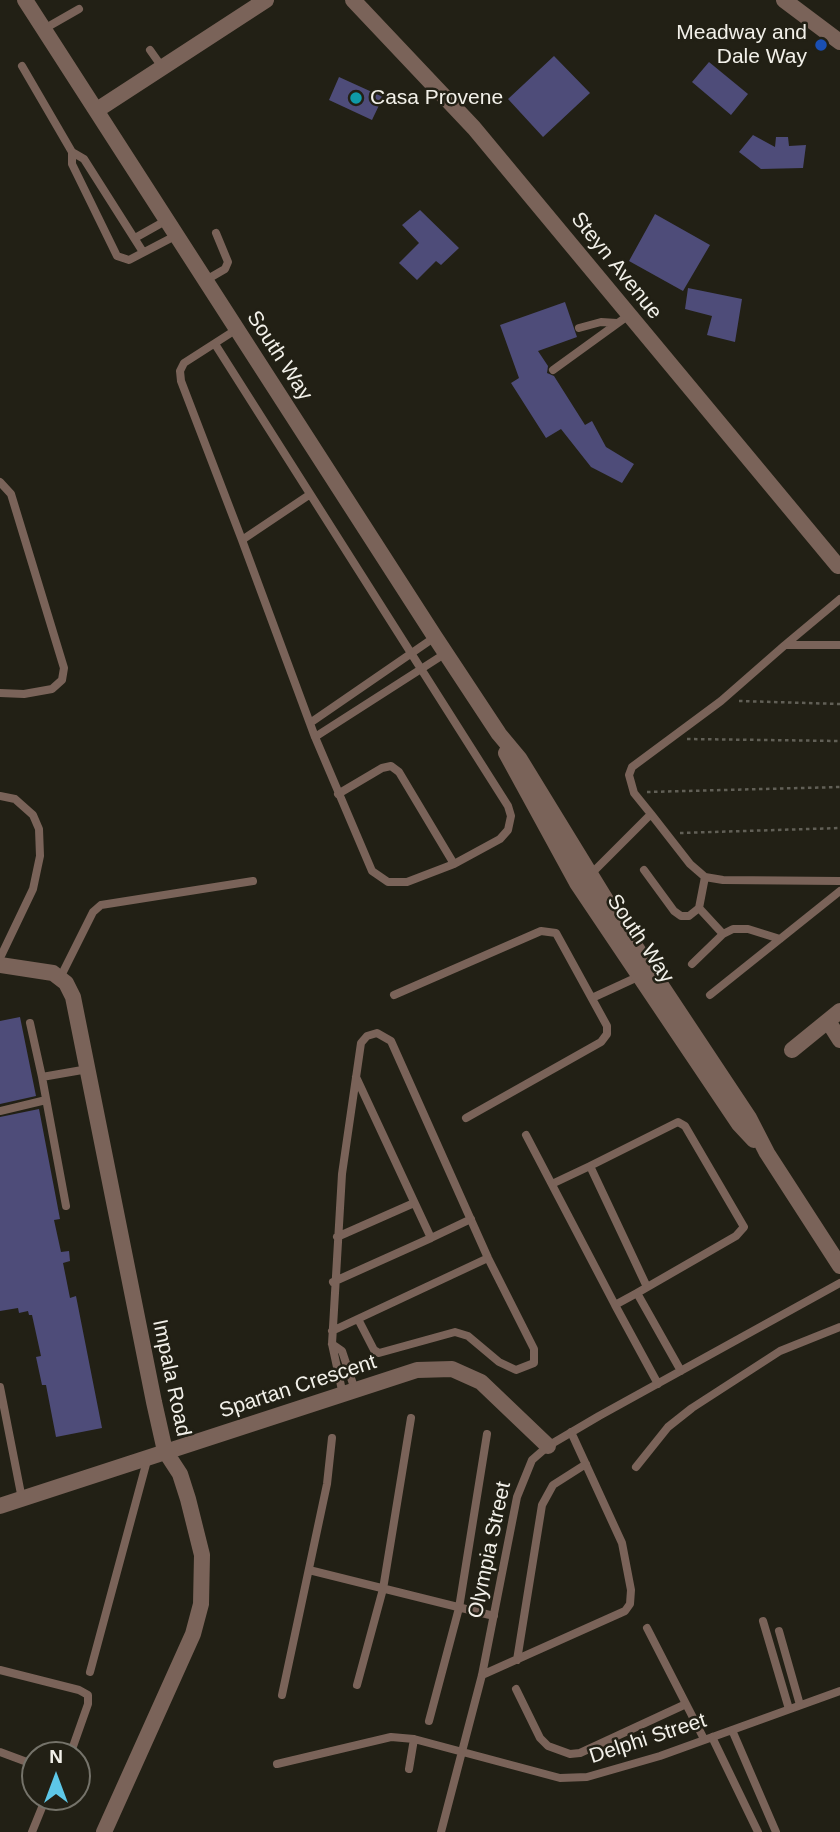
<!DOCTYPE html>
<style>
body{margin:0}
#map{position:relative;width:840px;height:1832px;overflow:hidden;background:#222015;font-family:Helvetica,sans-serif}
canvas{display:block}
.north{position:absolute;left:21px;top:1741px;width:70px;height:70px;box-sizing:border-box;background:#222015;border:2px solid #75736a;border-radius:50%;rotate:0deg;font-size:19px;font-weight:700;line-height:28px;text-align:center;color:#f2f0e9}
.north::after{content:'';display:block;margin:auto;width:24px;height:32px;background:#5dc7e8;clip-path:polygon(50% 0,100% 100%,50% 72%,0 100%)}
</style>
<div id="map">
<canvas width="840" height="1832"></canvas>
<div class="north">N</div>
</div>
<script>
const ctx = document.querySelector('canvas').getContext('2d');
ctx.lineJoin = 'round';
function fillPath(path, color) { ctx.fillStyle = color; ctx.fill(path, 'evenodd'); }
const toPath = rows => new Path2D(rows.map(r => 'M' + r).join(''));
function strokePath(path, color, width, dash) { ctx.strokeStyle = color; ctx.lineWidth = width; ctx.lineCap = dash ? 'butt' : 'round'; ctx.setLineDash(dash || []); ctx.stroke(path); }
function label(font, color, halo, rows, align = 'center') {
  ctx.font = font + ' Helvetica,sans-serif'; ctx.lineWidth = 5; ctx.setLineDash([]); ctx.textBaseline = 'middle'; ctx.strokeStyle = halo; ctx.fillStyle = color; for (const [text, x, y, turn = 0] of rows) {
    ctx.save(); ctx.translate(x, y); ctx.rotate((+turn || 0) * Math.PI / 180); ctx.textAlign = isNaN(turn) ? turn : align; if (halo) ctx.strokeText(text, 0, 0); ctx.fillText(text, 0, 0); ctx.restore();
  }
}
fillPath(toPath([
 [554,56,590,93,543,137,508,99],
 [709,62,748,94,731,115,692,82],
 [339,77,383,97,372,120,329,100],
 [753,135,775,147,776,137,788,137,789,146,806,145,803,168,761,169,739,152],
 [420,210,459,248,441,265,436,261,417,280,399,263,419,243,402,225],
 [655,214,710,245,683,291,629,261],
 [688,288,742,299,735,342,707,335,712,316,685,309],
 [565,302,577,337,538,351,548,366,547,373,554,376,585,425,592,421,606,447,634,464,622,483,591,467,561,429,546,438,511,383,519,378,500,325],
 [20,1017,36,1096,0,1104,0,1021],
 [39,1109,60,1219,54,1220,61,1252,69,1251,70,1261,63,1263,70,1298,76,1296,102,1428,56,1437,46,1385,42,1385,36,1357,41,1356,32,1315,29,1315,28,1311,19,1313,18,1308,0,1311,0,1117]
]), '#4e4c79');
strokePath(toPath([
 [739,701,840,704],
 [687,739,840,741],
 [647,792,840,787],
 [680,833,840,828]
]), '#615f56', 2.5, [3.5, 3.5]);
strokePath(toPath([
 [44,29,79,9],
 [150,50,162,67],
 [22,66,72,152,72,164,117,256,129,260,177,235],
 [72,152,84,159,143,252],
 [135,238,167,220],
 [206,280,225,269,228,262,216,233],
 [579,328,601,322,617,323],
 [237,329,184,363,180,371,181,381,242,540],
 [215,344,508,806,511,816,508,830,500,839,454,864,407,882,388,882,372,871,315,737,242,540,309,495],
 [553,370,629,315],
 [0,482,11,494,64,668,62,680,52,689,24,694,0,693],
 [785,645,840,599],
 [310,723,435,637],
 [315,737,446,653],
 [338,794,382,768,391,766,399,772,454,864],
 [0,796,15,799,33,815,39,829,40,856,33,889,0,958],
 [651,814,690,864,705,877,723,880,840,881],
 [644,870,674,911,681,916,689,916,699,908],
 [589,876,651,814,634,793,629,775,632,767,721,701,785,645,840,645],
 [705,877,699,908,723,934],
 [692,964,723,934,733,929,748,929,780,939],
 [60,978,93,912,101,905,253,881],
 [394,995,541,931,556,933,607,1026,607,1034,601,1042,466,1118],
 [710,995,840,891],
 [592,998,642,975],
 [30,1023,42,1077],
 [356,1077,431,1238,471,1219],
 [0,1111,46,1100],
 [526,1135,615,1305,637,1293],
 [554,1183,590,1166],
 [66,1206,42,1077,88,1069],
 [337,1237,414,1203],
 [333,1282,431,1238],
 [647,1287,590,1166,678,1122,685,1126,744,1227,736,1236,637,1293,681,1371],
 [615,1305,658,1384],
 [332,1331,488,1258],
 [332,1344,342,1351,355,1390],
 [0,1387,22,1499],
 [343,1395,332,1344,342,1174,361,1043,367,1036,377,1033,391,1041,488,1258,534,1349,534,1363,516,1370,499,1362,468,1336,455,1332,379,1353,374,1350,358,1319],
 [636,1467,668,1427,692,1408,780,1351,840,1327],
 [309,1570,494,1616],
 [763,1621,789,1709],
 [647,1628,704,1739],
 [779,1631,800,1705],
 [517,1660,542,1505,553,1485,586,1464],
 [0,1670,79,1690,88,1695,88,1704,70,1755],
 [90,1672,148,1457],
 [482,1675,625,1611,630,1604,631,1590,622,1543,571,1432],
 [357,1685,383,1589,411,1418],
 [516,1689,540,1738,548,1746,570,1754,580,1753,686,1704],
 [282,1695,327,1484,332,1438],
 [429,1721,459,1608,487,1434],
 [732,1730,776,1832],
 [712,1737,758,1832],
 [0,1752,35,1765],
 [277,1764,391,1737,414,1739,560,1778,587,1777,660,1756,840,1691],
 [409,1769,414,1739],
 [32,1832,45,1800],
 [441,1832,482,1675,517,1497,532,1460,548,1446,599,1416,840,1283]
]), '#7a6359', 8);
strokePath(toPath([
 [25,0,435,637,499,734,519,758,625,931,749,1118,767,1153,840,1266],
 [353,0,474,128,838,566],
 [784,0,840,42],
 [97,110,266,0],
 [506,753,577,883,739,1124,754,1140],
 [0,965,53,973,66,983,73,997,154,1402,165,1451,180,1474,188,1499,202,1555,201,1604,193,1634,104,1832],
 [828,1021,840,1040],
 [792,1050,840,1011],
 [0,1506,417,1370,452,1369,481,1382,548,1446]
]), '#7a6359', 16);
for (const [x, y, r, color] of [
 [821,45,7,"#1a4fb4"],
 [356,98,7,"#0f9aa8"]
]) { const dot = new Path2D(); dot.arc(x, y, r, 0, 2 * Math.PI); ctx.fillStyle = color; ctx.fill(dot); strokePath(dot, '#222015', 2.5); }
label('21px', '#f2f0e9', '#222015', [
 ["Meadway and",807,33],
 ["Dale Way",807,57],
 ["Casa Provene",370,98,"left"]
], 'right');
label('21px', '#f2f0e9', '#222015', [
 ["Steyn Avenue",616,266,51],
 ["South Way",279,356,57],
 ["South Way",640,939,56],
 ["Impala Road",171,1378,78],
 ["Spartan Crescent",298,1387,-18],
 ["Olympia Street",490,1550,-78],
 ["Delphi Street",648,1739,-18]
]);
</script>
